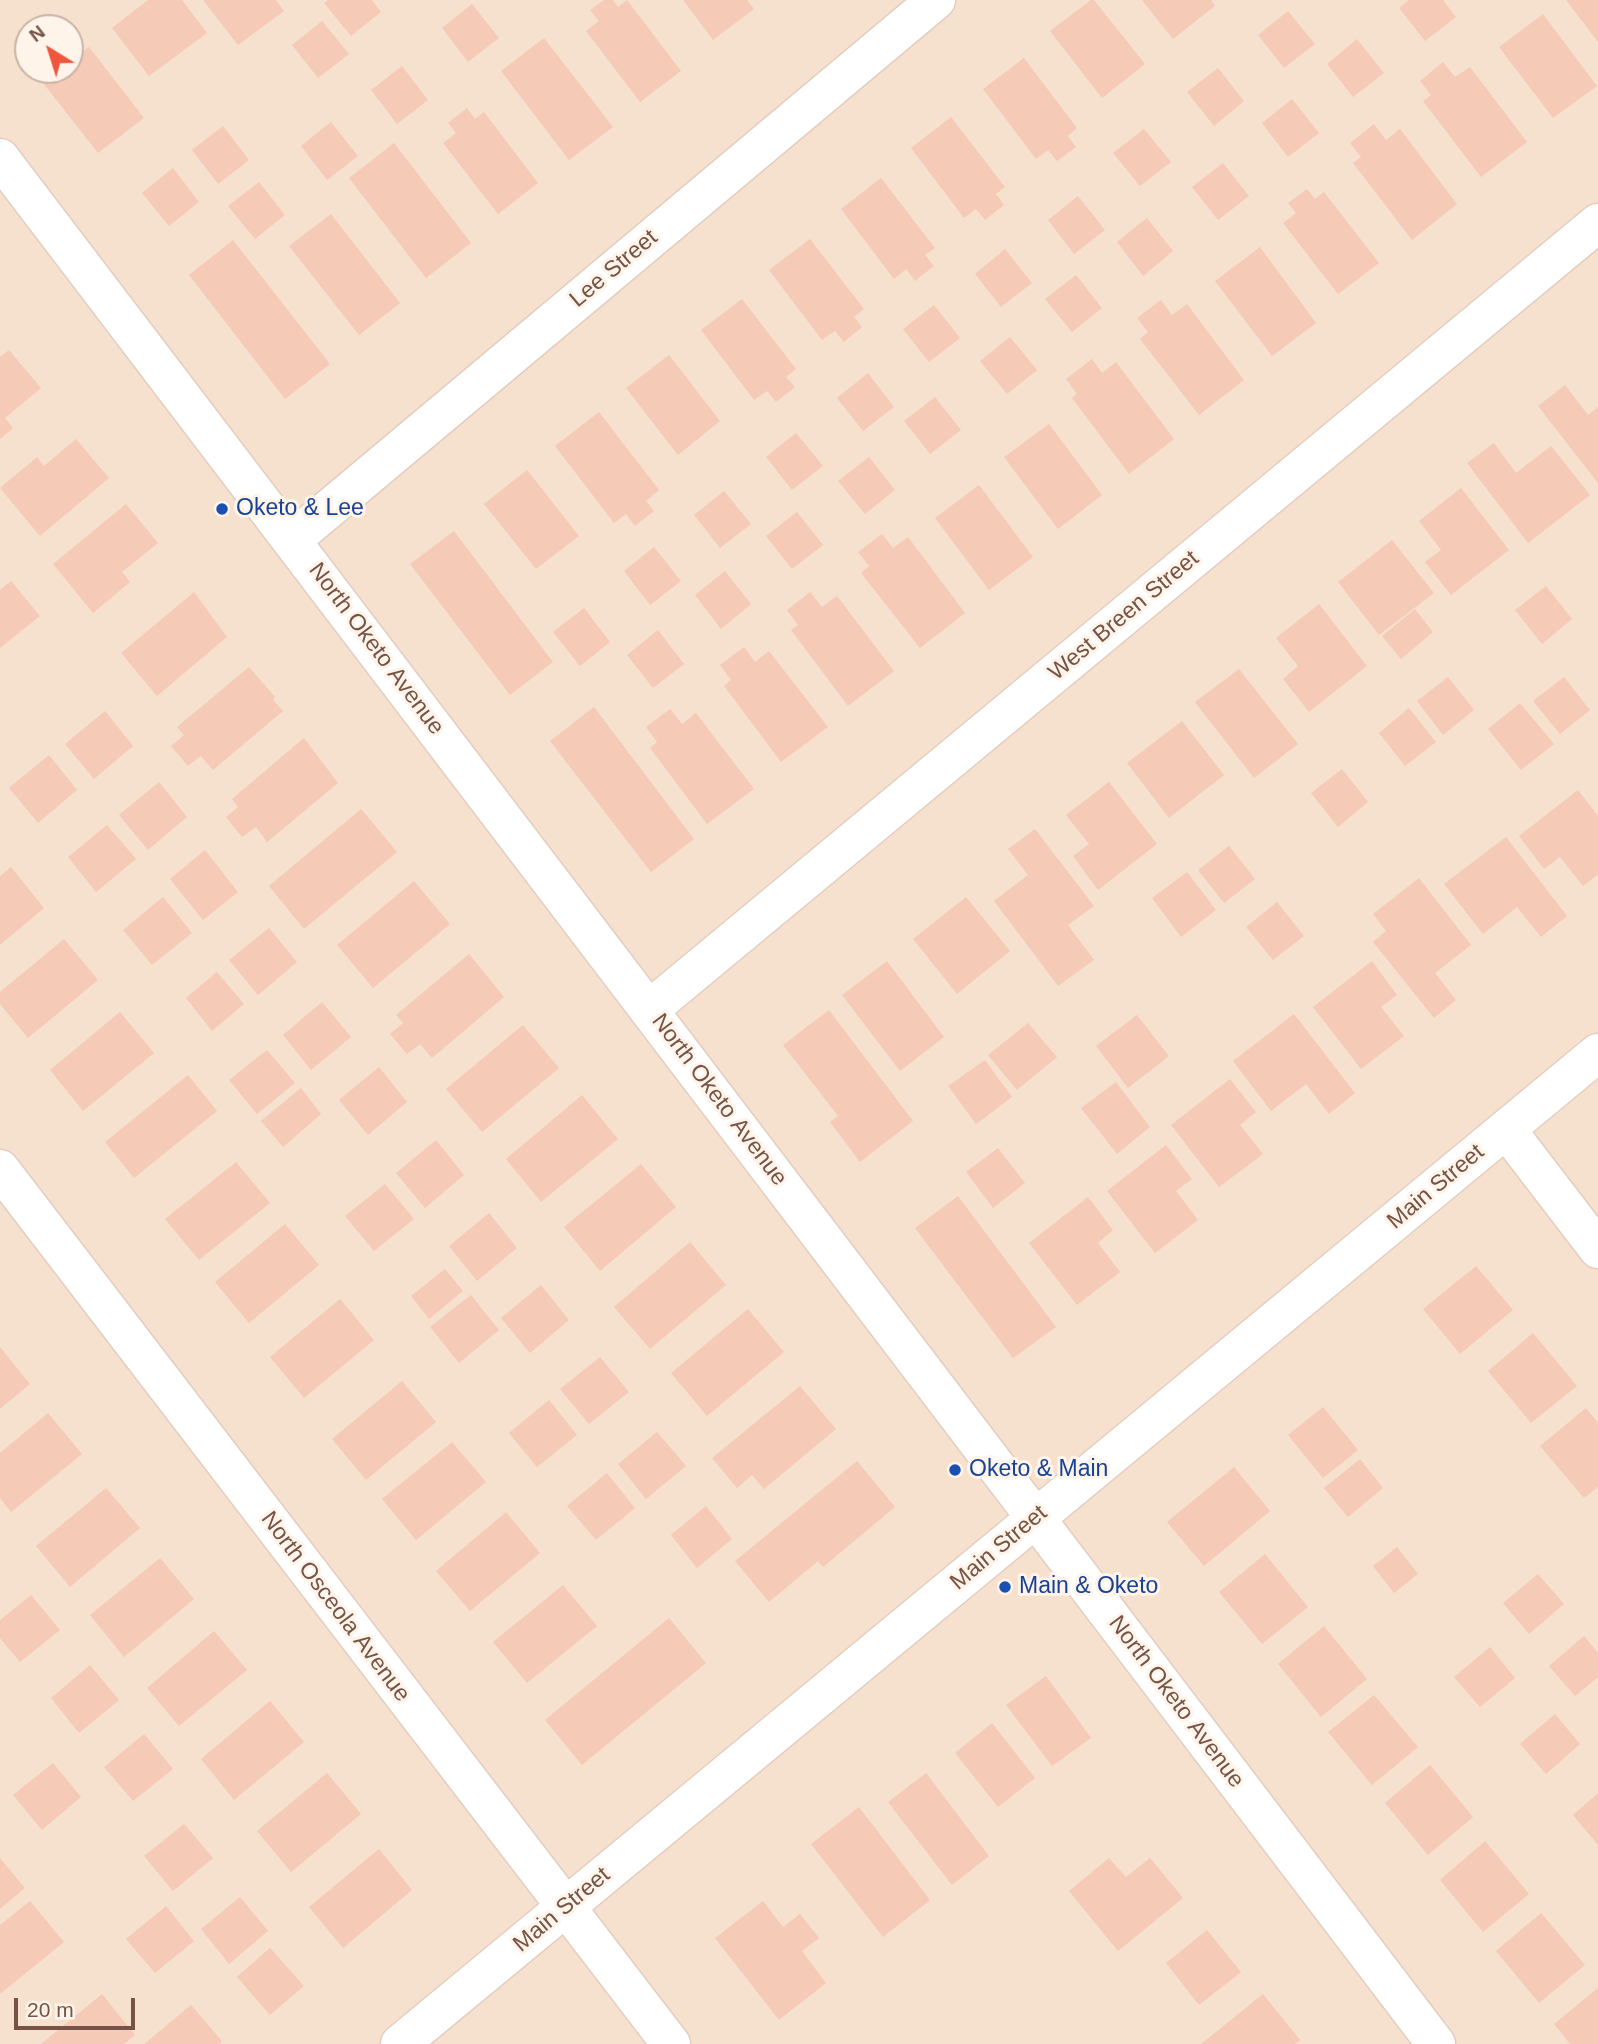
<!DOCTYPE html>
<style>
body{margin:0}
#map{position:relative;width:1598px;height:2044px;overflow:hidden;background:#fef0e1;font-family:Arial,sans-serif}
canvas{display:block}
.north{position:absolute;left:14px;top:14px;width:70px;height:70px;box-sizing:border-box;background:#fff4e9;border:2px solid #c8b4a8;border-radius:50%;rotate:322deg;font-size:19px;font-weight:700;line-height:28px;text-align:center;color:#765346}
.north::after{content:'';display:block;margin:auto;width:24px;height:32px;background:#f0553e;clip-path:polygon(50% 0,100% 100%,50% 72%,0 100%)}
.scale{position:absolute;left:14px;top:1998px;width:121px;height:32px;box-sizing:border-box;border:4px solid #765346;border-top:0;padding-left:9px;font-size:21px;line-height:24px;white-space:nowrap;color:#765346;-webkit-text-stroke:5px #fff4e9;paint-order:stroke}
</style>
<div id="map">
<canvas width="1598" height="2044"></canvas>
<div class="north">N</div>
<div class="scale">20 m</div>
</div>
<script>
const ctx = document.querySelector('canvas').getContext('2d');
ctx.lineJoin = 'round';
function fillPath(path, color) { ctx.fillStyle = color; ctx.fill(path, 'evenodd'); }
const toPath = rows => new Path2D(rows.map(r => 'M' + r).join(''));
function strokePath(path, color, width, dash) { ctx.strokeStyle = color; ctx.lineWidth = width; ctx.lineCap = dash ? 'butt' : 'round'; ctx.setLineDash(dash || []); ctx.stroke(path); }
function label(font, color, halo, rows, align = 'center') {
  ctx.font = font + ' Arial,sans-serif'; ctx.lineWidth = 6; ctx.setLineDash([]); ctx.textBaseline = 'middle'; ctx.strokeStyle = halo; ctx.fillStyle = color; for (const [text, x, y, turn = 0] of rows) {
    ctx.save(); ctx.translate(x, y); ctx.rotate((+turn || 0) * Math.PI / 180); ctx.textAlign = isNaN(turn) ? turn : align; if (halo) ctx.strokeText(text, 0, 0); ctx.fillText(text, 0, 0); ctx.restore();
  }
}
fillPath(toPath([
 [0,0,1598,0,1598,2044,0,2044],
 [28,28,70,28,70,70,28,70]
]), '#f6e1cf');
fillPath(toPath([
 [148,0,182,0,207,33,149,76,112,28],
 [203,0,276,0,284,11,238,45],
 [328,0,372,0,381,12,351,36,324,3],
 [604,0,613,0,618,7,627,0,681,71,640,102,586,31,599,21,590,10],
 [683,0,747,0,754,9,713,40],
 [1091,0,1094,0,1145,64,1102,98,1050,31],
 [1142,0,1211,0,1215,6,1173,39],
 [1409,0,1443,0,1456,17,1425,41,1399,8],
 [1566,0,1598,0,1598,42],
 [472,4,499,38,468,62,442,28],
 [1288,11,1315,44,1284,68,1258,35],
 [1543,14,1597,86,1553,118,1499,47],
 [322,21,349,54,318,78,292,45],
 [544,38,613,127,569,160,501,71],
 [1357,39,1384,73,1353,97,1327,64],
 [89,47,144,118,98,153,43,83,60,70,70,70,70,62],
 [1024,58,1077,128,1068,136,1076,147,1057,161,1048,150,1036,159,983,89],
 [1443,62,1455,77,1470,67,1527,142,1481,177,1423,101,1431,95,1420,81],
 [402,66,428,100,397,124,371,90],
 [1218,68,1244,101,1214,126,1187,92],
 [1292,99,1319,133,1288,157,1262,123],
 [467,108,475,119,484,112,538,183,498,214,443,143,456,133,448,123],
 [951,117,1005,187,996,194,1004,205,985,220,976,209,964,218,911,148],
 [331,122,358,156,327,180,301,146],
 [1374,124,1386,140,1400,129,1457,204,1412,240,1353,163,1361,157,1350,143],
 [223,126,249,160,218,184,192,150],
 [1144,129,1171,162,1140,186,1113,153],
 [394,143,471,243,426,278,349,178],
 [1223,163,1249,196,1218,220,1192,187],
 [173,168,199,202,169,226,142,193],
 [881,178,935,248,925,255,934,266,915,281,906,269,894,279,841,209],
 [259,182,285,215,255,239,228,206],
 [1307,189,1315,199,1324,192,1379,263,1338,294,1283,223,1296,213,1288,203],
 [1078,196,1105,230,1074,254,1048,220],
 [331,214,400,303,359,335,289,246],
 [1147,218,1173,251,1143,276,1117,242],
 [810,239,864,309,854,317,862,327,844,342,835,331,822,340,769,270],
 [233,240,330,364,285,399,189,275],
 [1260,247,1316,323,1272,356,1215,281],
 [1005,249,1032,283,1001,307,975,274],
 [1076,275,1102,308,1072,332,1045,299],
 [742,299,796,369,786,377,795,387,776,402,767,391,754,400,701,330],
 [1161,300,1172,315,1187,304,1244,380,1199,415,1140,339,1148,332,1137,318],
 [934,305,960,338,929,362,903,329],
 [1010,337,1037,370,1007,394,980,361],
 [9,350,41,388,5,418,13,428,0,439,0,357],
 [669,355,720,421,678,455,626,388],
 [1092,359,1102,373,1116,362,1174,439,1129,474,1072,398,1077,394,1066,379],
 [868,373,894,407,863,431,837,398],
 [1565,385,1588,415,1598,407,1598,483,1538,406],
 [935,397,961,430,930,454,904,421],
 [599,412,659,490,646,501,654,511,635,526,626,514,614,523,555,446],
 [1049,424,1102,495,1058,529,1004,457],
 [796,433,823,466,792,490,766,457],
 [76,439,109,478,40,536,0,488,37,457,44,466],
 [1494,443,1516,473,1551,446,1590,495,1528,543,1467,463],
 [869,457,895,490,865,514,838,481],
 [527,470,579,536,536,569,484,504],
 [979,485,1033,557,989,590,935,518],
 [1461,488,1509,550,1451,595,1425,562,1441,550,1419,521],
 [724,491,751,524,720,548,694,515],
 [126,504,158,543,122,572,130,582,93,613,53,564],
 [797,512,823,545,792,569,766,536],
 [454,531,553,662,510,695,410,564],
 [882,534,893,548,908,537,965,613,920,648,861,573,869,566,858,552],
 [1392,540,1434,593,1379,635,1338,582],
 [654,547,681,581,650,605,624,571],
 [725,571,751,604,721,629,695,595],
 [11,581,40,616,0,648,0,590],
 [1546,586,1572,619,1542,644,1515,610],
 [194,592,227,637,157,696,121,653],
 [810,592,822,607,837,596,894,671,848,706,791,630,798,625,787,610],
 [1319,604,1367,666,1309,712,1283,679,1298,666,1276,638],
 [584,608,610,642,580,666,553,632],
 [1415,609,1433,632,1401,659,1382,636],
 [658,630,684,664,653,688,627,655],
 [744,647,755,662,769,651,828,727,781,762,724,686,731,680,720,665],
 [249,667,275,697,273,700,283,711,213,770,201,756,188,766,171,746,184,735,177,727],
 [1239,669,1298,744,1254,778,1195,702],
 [1448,677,1474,710,1443,735,1417,701],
 [1564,677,1590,710,1560,734,1533,701],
 [1520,703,1554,744,1521,770,1488,729],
 [594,707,694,839,651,872,550,741],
 [1409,708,1436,742,1405,766,1379,733],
 [670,709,682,724,696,713,754,789,707,824,650,748,657,742,646,727],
 [105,711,133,746,94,779,65,744],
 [1182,721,1224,775,1169,818,1127,763],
 [304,738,338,783,267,842,256,827,242,837,226,817,238,807,232,799],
 [49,755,77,790,38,823,9,788],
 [1342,769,1368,802,1338,827,1311,793],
 [159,782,187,817,148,850,119,815],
 [1109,782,1157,844,1098,890,1073,856,1089,844,1066,815],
 [1578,790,1598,816,1598,874,1583,886,1560,857,1544,869,1519,836],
 [361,809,397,852,304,929,269,886],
 [107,825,136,859,96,892,68,857],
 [1035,829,1094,906,1068,925,1094,960,1058,986,994,901,1028,875,1008,849],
 [1506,837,1567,916,1541,937,1517,907,1483,934,1444,884],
 [1229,846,1255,879,1224,903,1198,870],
 [205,850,238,892,203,920,170,879],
 [11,867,44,908,0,945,0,876],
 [1187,872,1216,910,1181,937,1152,898],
 [1419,878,1471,945,1435,973,1456,1000,1434,1018,1373,942,1386,931,1373,914],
 [414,881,450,924,373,988,337,945],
 [163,897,192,933,152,965,123,930],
 [966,897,1010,951,957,994,913,939],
 [1277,902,1304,936,1273,960,1246,927],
 [269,928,297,962,258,995,229,960],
 [64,939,98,980,28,1038,0,1004,0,992],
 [469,954,504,997,432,1058,420,1044,407,1054,390,1034,403,1023,396,1015],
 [887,961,944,1037,900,1071,842,995],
 [1372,961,1397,995,1381,1007,1404,1036,1361,1069,1313,1007],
 [217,972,244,1004,212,1031,186,998],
 [322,1002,351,1037,311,1070,283,1035],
 [829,1010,913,1121,860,1162,830,1122,838,1116,783,1045],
 [120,1012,154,1053,83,1111,50,1070],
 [1294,1014,1355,1093,1329,1114,1306,1084,1271,1111,1233,1061],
 [1137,1015,1169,1056,1128,1088,1096,1046],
 [1028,1023,1057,1057,1017,1090,988,1055],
 [523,1025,559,1068,482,1132,446,1089],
 [267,1050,295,1083,257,1114,229,1080],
 [985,1060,1012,1097,976,1124,948,1086],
 [379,1067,407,1102,368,1135,339,1100],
 [188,1075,217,1111,134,1178,105,1142],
 [1230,1079,1256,1112,1240,1125,1263,1154,1219,1187,1171,1125],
 [1116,1082,1150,1127,1117,1154,1081,1108],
 [301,1088,321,1114,283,1147,261,1121],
 [582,1095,618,1139,541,1202,506,1159],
 [436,1140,464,1175,425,1208,396,1173],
 [1166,1145,1192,1179,1176,1191,1198,1220,1155,1253,1107,1191],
 [998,1148,1025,1183,993,1208,966,1172],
 [236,1162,270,1203,199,1260,165,1219],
 [641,1164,676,1207,600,1271,564,1227],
 [385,1184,414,1219,374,1251,345,1216],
 [958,1196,1056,1327,1013,1358,915,1228],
 [1088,1197,1113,1230,1098,1243,1120,1272,1077,1305,1029,1243],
 [489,1213,517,1248,477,1281,449,1246],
 [285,1224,319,1265,249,1323,215,1282],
 [690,1242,726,1285,650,1349,614,1307],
 [1476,1266,1513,1310,1460,1354,1423,1309],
 [445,1269,463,1291,429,1319,411,1296],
 [541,1285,569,1320,530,1353,501,1318],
 [471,1295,499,1330,459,1363,430,1327],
 [340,1299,374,1340,304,1398,270,1357],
 [748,1309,784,1352,707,1416,671,1373],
 [1533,1333,1577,1386,1531,1423,1488,1371],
 [0,1347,30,1384,0,1409],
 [600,1357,629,1392,589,1424,560,1389],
 [402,1381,436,1422,366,1480,332,1439],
 [800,1386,836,1429,764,1489,752,1475,737,1488,712,1458],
 [549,1400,577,1435,537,1467,509,1433],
 [1323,1407,1358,1450,1323,1478,1288,1435],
 [1586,1408,1598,1423,1598,1487,1584,1498,1540,1446],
 [48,1413,82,1454,11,1512,0,1498,0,1453],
 [657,1432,686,1466,646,1499,618,1464],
 [452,1442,486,1482,416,1540,382,1499],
 [1360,1459,1383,1488,1348,1517,1324,1488],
 [857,1461,895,1507,823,1567,818,1561,769,1602,735,1561],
 [1234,1467,1270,1511,1204,1566,1167,1522],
 [607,1473,635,1508,596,1540,567,1506],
 [106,1488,140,1528,70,1587,36,1546],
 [706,1506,732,1539,697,1568,671,1535],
 [506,1512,540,1553,470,1611,436,1571],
 [1397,1547,1418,1574,1394,1593,1373,1566],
 [1265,1554,1308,1607,1262,1644,1219,1592],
 [160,1558,194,1599,124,1657,90,1615],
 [1538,1574,1564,1604,1529,1634,1503,1603],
 [563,1585,597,1626,527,1683,493,1642],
 [31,1595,60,1630,20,1662,0,1638,0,1620],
 [669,1618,706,1663,582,1765,545,1720],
 [1324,1626,1367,1679,1321,1717,1278,1664],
 [214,1631,247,1670,179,1726,147,1688],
 [1584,1636,1598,1653,1598,1677,1575,1696,1549,1666],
 [1490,1647,1515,1678,1480,1707,1454,1677],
 [90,1665,119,1700,79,1733,51,1698],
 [1046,1676,1091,1738,1052,1766,1006,1705],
 [1374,1695,1418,1747,1372,1785,1328,1732],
 [270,1701,304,1742,234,1800,201,1759],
 [1555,1714,1580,1744,1546,1774,1520,1744],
 [992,1723,1035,1778,998,1807,955,1753],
 [144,1734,173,1769,133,1801,104,1767],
 [53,1763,81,1797,42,1830,13,1795],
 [1430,1765,1473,1817,1428,1855,1385,1803],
 [327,1773,361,1814,291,1872,257,1831],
 [926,1773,989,1856,952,1885,888,1802],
 [1598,1793,1598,1845,1573,1815],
 [859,1807,930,1900,883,1937,811,1844],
 [184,1824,213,1858,173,1891,144,1856],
 [1485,1841,1529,1894,1483,1932,1440,1880],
 [379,1849,412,1890,343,1948,309,1907],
 [0,1858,25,1888,0,1909],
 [1109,1858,1126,1877,1150,1858,1183,1898,1118,1951,1069,1891],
 [240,1897,268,1931,229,1964,201,1929],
 [30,1901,64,1942,0,1994,0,1925],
 [763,1901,783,1927,800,1914,819,1938,802,1951,826,1983,779,2020,715,1938],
 [166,1906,194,1941,155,1973,126,1939],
 [1541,1913,1585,1965,1539,2003,1496,1951],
 [1207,1930,1241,1972,1199,2005,1166,1963],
 [270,1948,304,1986,270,2015,237,1977],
 [1598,1988,1598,2044,1570,2044,1554,2024],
 [102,1994,135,2035,124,2044,41,2044],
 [1263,1994,1300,2040,1295,2044,1201,2044],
 [191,2005,222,2041,219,2044,144,2044]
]), '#f5cab7');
const minor = toPath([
 [0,158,1436,2044],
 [293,539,936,0],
 [650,1009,1598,223],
 [1506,1129,1598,1249],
 [0,1169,671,2044],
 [400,2044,1598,1053]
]);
strokePath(minor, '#e4cdbf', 41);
strokePath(minor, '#fff', 38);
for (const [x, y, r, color] of [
 [222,509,7,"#1a4fb4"],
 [955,1470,7,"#1a4fb4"],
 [1005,1587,7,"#1a4fb4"]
]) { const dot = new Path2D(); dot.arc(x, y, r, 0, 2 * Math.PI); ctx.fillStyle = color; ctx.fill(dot); strokePath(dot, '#fff4e9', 2.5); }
label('23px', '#765346', '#fff4e9', [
 ["Lee Street",614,269,-40],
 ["West Breen Street",1124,616,-40],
 ["North Oketo Avenue",376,649,53],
 ["North Oketo Avenue",719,1100,53],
 ["Main Street",1436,1187,-40],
 ["Main Street",999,1548,-40],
 ["North Osceola Avenue",335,1607,53],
 ["North Oketo Avenue",1176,1702,53],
 ["Main Street",562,1910,-40]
]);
label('23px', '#164399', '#fff4e9', [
 ["Oketo & Lee",236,509],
 ["Oketo & Main",969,1470],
 ["Main & Oketo",1019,1587]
], 'left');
</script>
